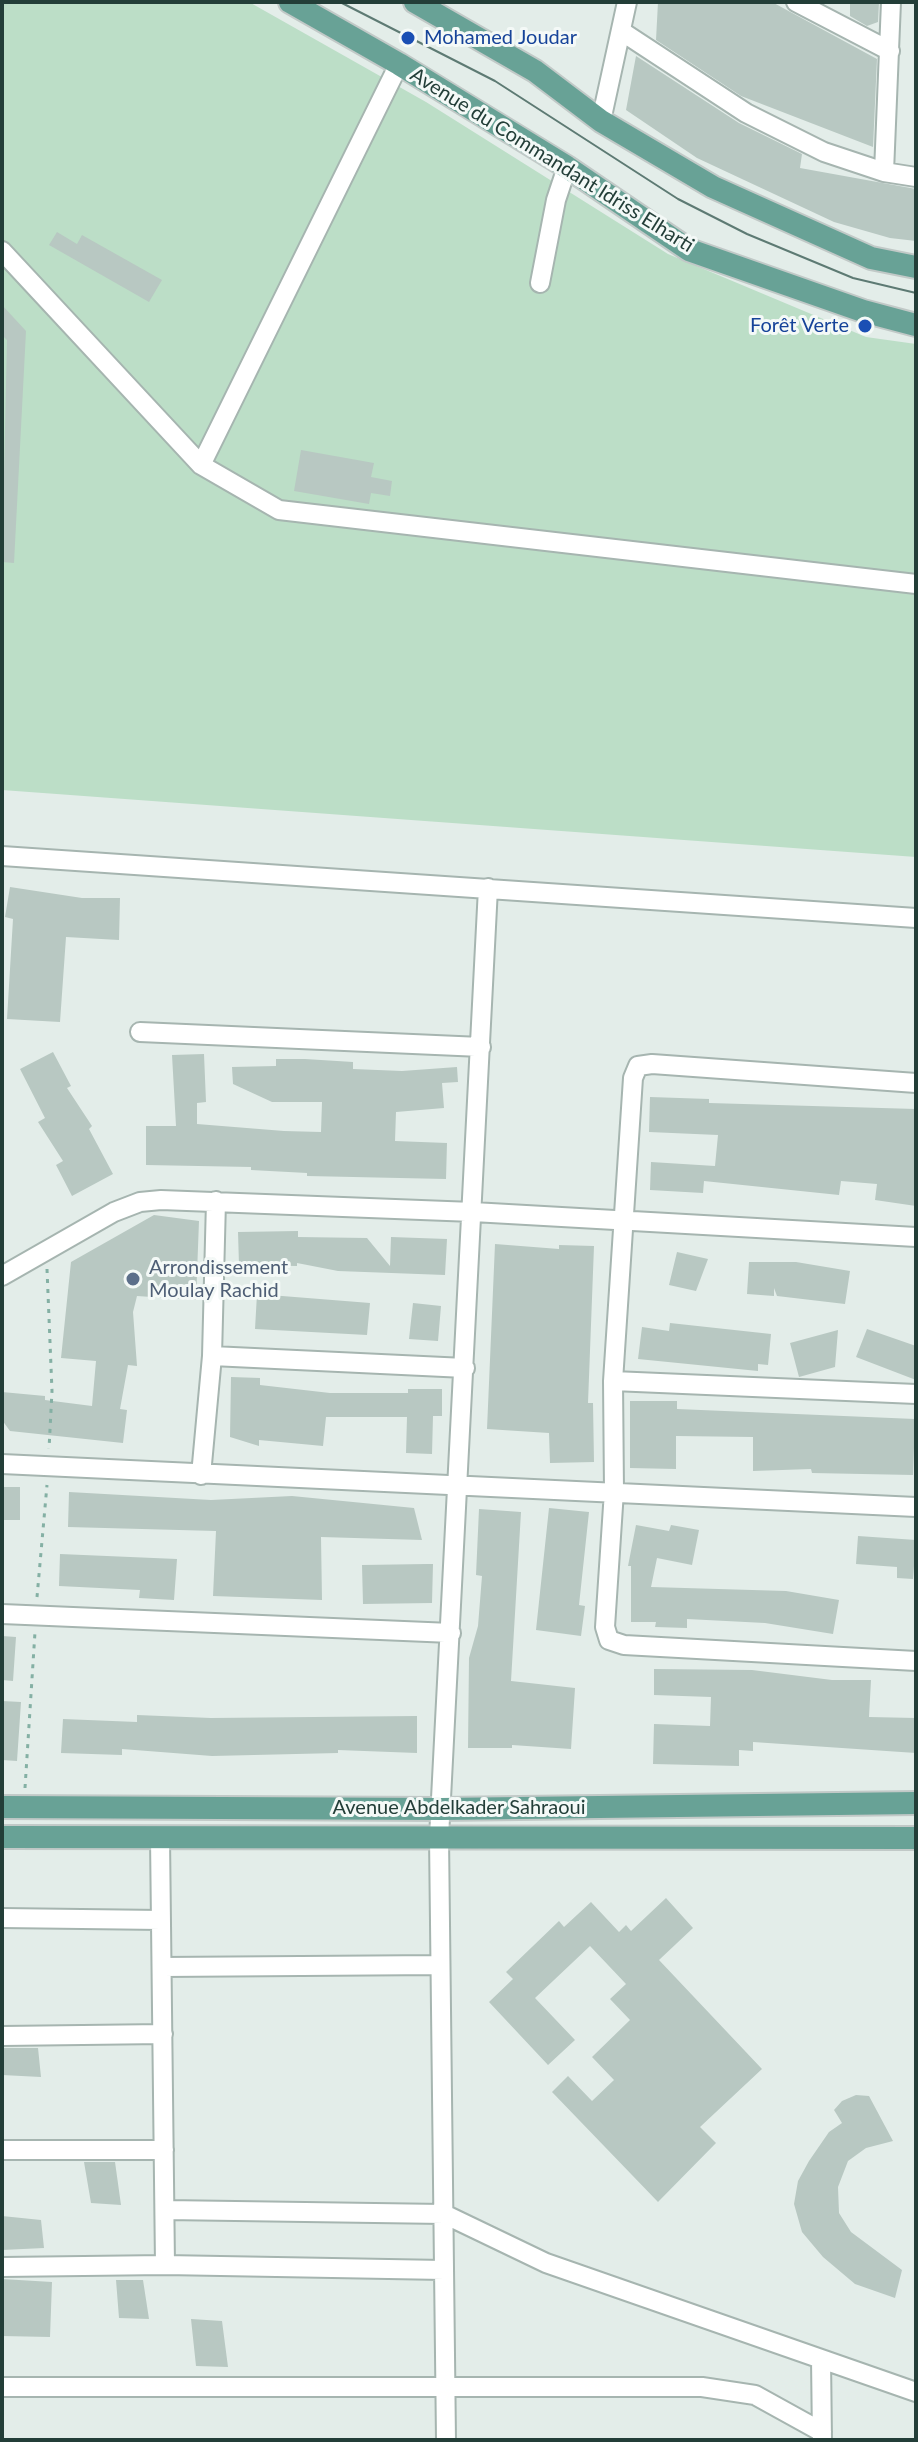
<!DOCTYPE html>
<meta charset="utf-8">
<style>
body{margin:0}
#map{position:relative;width:918px;height:2442px;overflow:hidden;background:#e3ede9;font-family:Lato,sans-serif}
canvas{display:block}
.frame{position:absolute;inset:0;border:4px solid #233e38;pointer-events:none}
</style>
<div id="map">
<canvas width="918" height="2442"></canvas>
<div class="frame"></div>
</div>
<script>
const ctx = document.querySelector('canvas').getContext('2d');
ctx.lineJoin = 'round';
function fillPath(path, color) { ctx.fillStyle = color; ctx.fill(path, 'evenodd'); }
const toPath = rows => new Path2D(rows.map(r => 'M' + r).join(''));
function strokePath(path, color, width, dash) { ctx.strokeStyle = color; ctx.lineWidth = width; ctx.lineCap = dash ? 'butt' : 'round'; ctx.setLineDash(dash || []); ctx.stroke(path); }
function label(font, color, halo, rows, align = 'center') {
  ctx.font = font + ' Lato,sans-serif'; ctx.lineWidth = 6; ctx.setLineDash([]); ctx.textBaseline = 'middle'; ctx.strokeStyle = halo; ctx.fillStyle = color; for (const [text, x, y, turn = 0] of rows) {
    ctx.save(); ctx.translate(x, y); ctx.rotate((+turn || 0) * Math.PI / 180); ctx.textAlign = isNaN(turn) ? turn : align; if (halo) ctx.strokeText(text, 0, 0); ctx.fillText(text, 0, 0); ctx.restore();
  }
}
fillPath(toPath([
 [2,2,249,2,426,102,668,254,866,337,916,344,916,857,2,790]
]), '#bcdec7');
fillPath(toPath([
 [658,2,772,2,877,59,873,147,741,96,656,40],
 [850,2,879,2,878,22,867,26,850,16],
 [636,56,739,123,802,154,800,168,916,189,916,241,890,238,834,222,697,158,626,110],
 [57,232,77,244,82,235,162,280,149,302,49,245],
 [2,305,26,331,14,563,2,562,7,340,2,335],
 [301,450,374,463,371,477,392,481,390,496,371,493,369,504,294,491],
 [10,887,82,898,120,898,119,940,66,937,60,1022,7,1019,13,919,5,917],
 [53,1052,71,1086,67,1088,92,1126,89,1129,113,1174,72,1196,56,1165,63,1161,38,1122,45,1118,20,1069],
 [204,1054,206,1102,197,1103,197,1124,284,1131,321,1132,322,1102,272,1102,233,1084,232,1067,276,1066,276,1059,305,1059,353,1062,353,1069,402,1071,457,1067,458,1082,442,1083,444,1108,396,1112,395,1141,447,1143,446,1179,307,1176,307,1173,251,1170,251,1167,146,1165,146,1126,176,1126,172,1055],
 [650,1097,709,1099,709,1103,916,1109,916,1206,875,1200,877,1184,841,1181,839,1195,704,1181,703,1193,650,1190,651,1162,715,1166,718,1135,649,1132],
 [154,1215,199,1221,196,1300,137,1296,133,1312,137,1366,128,1365,120,1409,127,1410,123,1443,10,1431,2,1420,2,1392,45,1396,45,1400,92,1406,96,1361,61,1358,71,1262],
 [298,1231,298,1237,367,1238,390,1266,391,1237,447,1239,445,1275,338,1271,297,1263,297,1266,239,1265,238,1232],
 [495,1244,559,1249,559,1245,594,1246,588,1403,593,1403,594,1462,550,1463,549,1433,487,1429],
 [677,1252,708,1259,696,1291,669,1285],
 [749,1262,796,1262,850,1271,845,1304,777,1296,774,1288,774,1296,747,1294],
 [257,1294,370,1303,367,1335,255,1329],
 [413,1303,441,1306,438,1341,409,1339],
 [670,1323,771,1334,768,1365,758,1364,758,1371,638,1359,642,1327,669,1331],
 [867,1329,916,1346,916,1380,856,1357],
 [838,1330,835,1367,799,1377,790,1343],
 [231,1377,260,1378,260,1385,330,1393,408,1393,408,1389,442,1389,442,1416,433,1416,432,1454,406,1453,407,1417,326,1417,323,1446,259,1440,259,1446,230,1437],
 [630,1401,677,1401,677,1409,915,1419,913,1475,812,1473,811,1469,753,1471,753,1437,676,1436,676,1469,630,1468],
 [2,1487,20,1487,20,1520,2,1520],
 [69,1492,211,1500,292,1496,414,1508,422,1540,321,1537,322,1600,213,1596,216,1531,68,1527],
 [549,1508,589,1512,579,1605,585,1606,581,1636,536,1630],
 [479,1509,521,1512,511,1681,575,1688,571,1749,512,1745,512,1748,468,1748,469,1658,478,1626,482,1576,476,1575],
 [636,1525,669,1531,671,1525,699,1530,692,1565,657,1558,651,1587,786,1591,839,1600,833,1634,765,1623,687,1619,687,1628,655,1627,656,1622,631,1622,631,1566,628,1566],
 [858,1536,916,1540,913,1579,897,1578,897,1567,856,1564],
 [60,1554,177,1559,174,1600,139,1598,140,1590,59,1586],
 [427,1564,433,1564,432,1603,363,1604,362,1565],
 [2,1636,16,1637,13,1681,2,1680],
 [654,1669,752,1670,832,1680,871,1680,869,1717,916,1718,916,1753,753,1742,753,1751,739,1750,739,1766,653,1764,654,1724,710,1726,711,1697,654,1695],
 [2,1701,21,1702,17,1761,2,1760],
 [137,1715,211,1718,417,1716,417,1753,338,1750,338,1753,212,1756,122,1749,122,1755,61,1753,63,1719,137,1722],
 [666,1898,693,1928,659,1960,762,2069,700,2127,716,2143,658,2202,552,2092,568,2076,592,2101,614,2080,592,2057,630,2020,610,1999,626,1984,590,1946,535,1998,575,2040,548,2065,489,2002,513,1979,506,1972,559,1921,564,1927,591,1902,619,1932,626,1925,631,1931],
 [2,2048,38,2048,41,2077,2,2075],
 [856,2095,869,2096,893,2141,866,2148,848,2161,838,2187,839,2213,851,2232,902,2270,895,2298,855,2284,823,2257,802,2232,794,2204,798,2181,809,2161,829,2132,842,2123,834,2110,842,2101],
 [84,2162,115,2162,121,2205,91,2203],
 [2,2216,41,2220,44,2248,2,2250],
 [2,2279,52,2282,50,2337,2,2336],
 [116,2280,143,2280,149,2319,119,2318],
 [191,2319,222,2321,228,2367,196,2366]
]), '#b8c8c2');
const minor = toPath([
 [796,2,890,51],
 [621,31,746,113,824,152,884,172,916,177],
 [601,121,627,2],
 [884,172,891,2],
 [2,251,201,465,279,510,916,584],
 [540,283,556,200,567,167],
 [201,465,399,64],
 [2,856,916,918],
 [140,1032,481,1047],
 [916,1083,652,1064,638,1066,633,1078,613,1381,614,1491,605,1627,609,1640,624,1645,916,1661],
 [2,1276,114,1212,140,1202,161,1200,473,1212,916,1237],
 [212,1356,465,1368],
 [613,1381,916,1394],
 [2,1464,916,1507],
 [201,1475,212,1356,216,1201],
 [2,1614,451,1633],
 [160,1838,165,2265],
 [2,1918,161,1920],
 [162,1967,440,1965],
 [2,2036,163,2034],
 [2,2150,164,2150],
 [166,2210,444,2214,546,2263,916,2392],
 [2,2267,165,2265,444,2270],
 [821,2359,822,2440],
 [2,2387,702,2387,755,2395,822,2432],
 [446,2440,439,1837,488,888]
]);
const major = toPath([
 [290,2,399,64,567,167,689,250,863,311,916,325],
 [415,2,535,71,601,121,713,187,871,258,916,267],
 [2,1807,441,1809,916,1803],
 [2,1837,916,1838]
]);
strokePath(minor, '#a6b5b0', 22);
strokePath(major, '#c1c9c7', 26);
strokePath(toPath([
 [47,1269,52,1391,49,1449],
 [37,1597,47,1485],
 [25,1788,35,1632]
]), '#84b0a4', 3, [4, 6]);
strokePath(minor, '#fff', 18);
strokePath(major, '#68a296', 22);
strokePath(toPath([
 [340,2,495,81,678,199,747,234,853,278,916,293]
]), '#5d7a73', 2);
for (const [x, y, r, color] of [
 [408,38,8,"#1a4fb4"],
 [865,326,8,"#1a4fb4"],
 [133,1279,8,"#5c6f8a"]
]) { const dot = new Path2D(); dot.arc(x, y, r, 0, 2 * Math.PI); ctx.fillStyle = color; ctx.fill(dot); strokePath(dot, '#f4f9f7', 3); }
label('20px', '#164399', '#f4f9f7', [
 ["Mohamed Joudar",424,38],
 ["Forêt Verte",849,326,"right"]
], 'left');
label('20px', '#233e38', '#f4f9f7', [
 ["Avenue du Commandant Idriss Elharti",552,160,32],
 ["Avenue Abdelkader Sahraoui",459,1808]
]);
label('20px', '#4e5e75', '#f4f9f7', [
 ["Arrondissement",149,1268],
 ["Moulay Rachid",149,1291]
], 'left');
</script>
